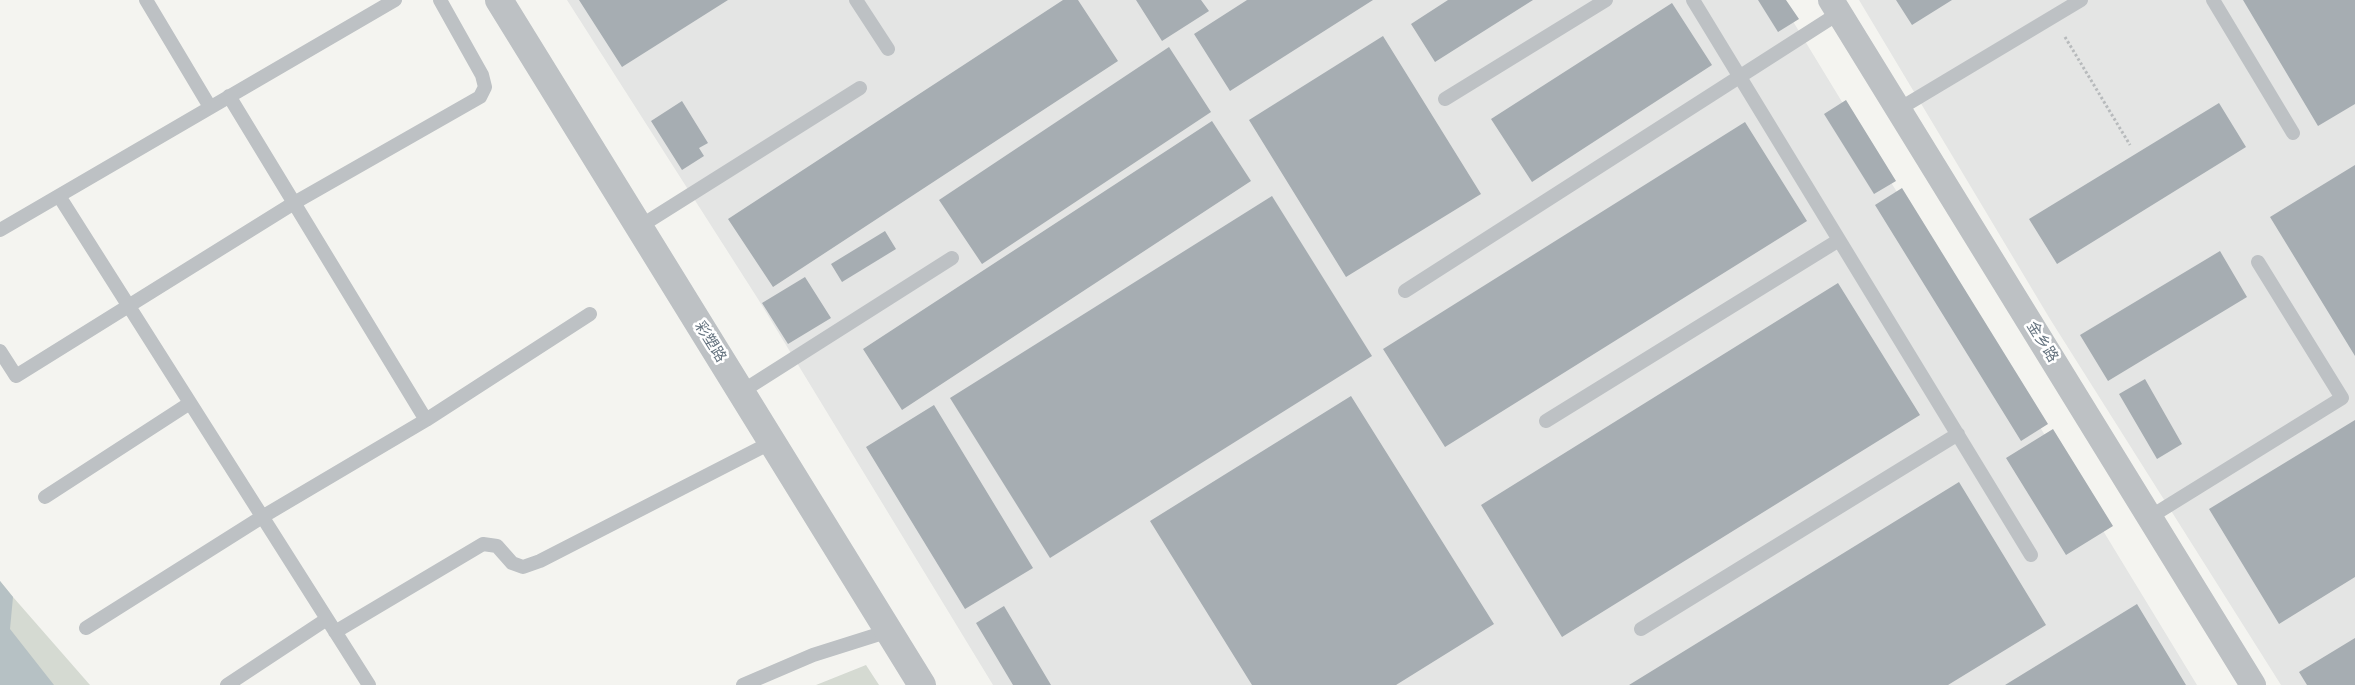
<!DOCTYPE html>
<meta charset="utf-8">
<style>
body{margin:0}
canvas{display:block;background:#f4f4f0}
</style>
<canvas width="2355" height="685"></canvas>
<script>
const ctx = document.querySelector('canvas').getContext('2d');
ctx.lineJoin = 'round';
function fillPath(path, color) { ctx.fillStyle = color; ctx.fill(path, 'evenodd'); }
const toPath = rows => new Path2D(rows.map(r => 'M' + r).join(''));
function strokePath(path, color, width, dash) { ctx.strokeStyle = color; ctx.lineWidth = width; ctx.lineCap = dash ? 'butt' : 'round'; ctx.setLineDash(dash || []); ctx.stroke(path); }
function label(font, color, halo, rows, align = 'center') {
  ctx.font = font + ' "Fira Sans Condensed","Noto Sans SC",sans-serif'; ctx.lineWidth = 5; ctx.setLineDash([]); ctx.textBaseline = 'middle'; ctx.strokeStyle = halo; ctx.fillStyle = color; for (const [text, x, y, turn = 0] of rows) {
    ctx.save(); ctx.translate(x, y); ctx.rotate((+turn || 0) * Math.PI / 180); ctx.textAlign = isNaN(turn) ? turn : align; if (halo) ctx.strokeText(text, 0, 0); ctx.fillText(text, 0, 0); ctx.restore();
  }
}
fillPath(toPath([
 [567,0,1780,0,2197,685,993,685,758,299],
 [1859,0,2355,0,2355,685,2281,685,2050,319]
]), '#e4e5e4');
fillPath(toPath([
 [0,581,13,597,90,685,0,685],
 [866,665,879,685,816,685]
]), '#d5dad2');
fillPath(toPath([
 [0,581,13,597,10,629,54,685,0,685]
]), '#b6c1c4');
fillPath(toPath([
 [579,0,728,0,622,67],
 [1063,0,1078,0,1118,61,773,287,728,219],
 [1136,0,1201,0,1209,11,1162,41],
 [1247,0,1373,0,1230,91,1194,34],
 [1448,0,1533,0,1435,62,1411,24],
 [1758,0,1786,0,1799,19,1778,32],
 [1896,0,1952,0,1912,25],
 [2243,0,2355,0,2355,104,2318,126],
 [1672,3,1712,65,1532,182,1491,119],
 [1383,36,1481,194,1346,277,1249,120],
 [1169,47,1211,112,982,264,939,200],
 [1846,100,1896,181,1874,194,1824,114],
 [682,101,708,143,699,148,704,156,682,170,651,121],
 [2219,103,2246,147,2057,264,2029,219],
 [1212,121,1251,181,902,410,863,349],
 [1745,122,1807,221,1445,447,1383,349],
 [2355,165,2355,356,2270,217],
 [1902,188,2048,424,2021,441,1875,205],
 [1272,196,1372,356,1050,558,950,398],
 [885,231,896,249,842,282,831,264],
 [2220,251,2247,297,2108,381,2080,335],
 [805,277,831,318,788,344,762,303],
 [1838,283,1920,415,1562,637,1481,505],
 [2145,379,2182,444,2157,459,2119,394],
 [1351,396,1494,624,1396,685,1252,685,1150,521],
 [934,405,1033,568,965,609,866,447],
 [2355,420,2355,577,2279,624,2209,509],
 [2053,429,2113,526,2066,555,2006,458],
 [1959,482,2046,625,1948,685,1629,685],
 [2137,604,2186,685,2005,685],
 [1004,606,1051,685,1013,685,976,623],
 [2355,638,2355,685,2307,685,2299,672]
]), '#a6adb2');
strokePath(toPath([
 [2065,37,2130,145]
]), '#b7babc', 3, [2.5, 2.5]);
strokePath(toPath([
 [146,0,210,107],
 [856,0,888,49],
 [1693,0,2031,555],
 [2213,0,2293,133],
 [229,96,426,420],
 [1445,99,1606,0],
 [1899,109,2081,0],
 [59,196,369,685],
 [639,227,860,88],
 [0,230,395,0],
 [1405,291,1839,13],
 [0,351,16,376,294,203,480,97,485,87,482,75,440,0],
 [741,392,952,258],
 [1546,421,1839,240],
 [45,497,190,403],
 [2150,517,2342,398,2258,262],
 [86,628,262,517,426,420,590,314],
 [1641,629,1958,434],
 [335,632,483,544,497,546,512,563,523,567,540,561,772,442],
 [227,685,327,619],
 [743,685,813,655,889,631]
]), '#bdc1c4', 14);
strokePath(toPath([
 [1831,0,2253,685]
]), '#bdc1c4', 26);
strokePath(toPath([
 [499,0,922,685]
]), '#bdc1c4', 28);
label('15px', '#65737f', '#fff', [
 ["彩塑路",710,342,58],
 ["金乡路",2042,342,58]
]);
</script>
